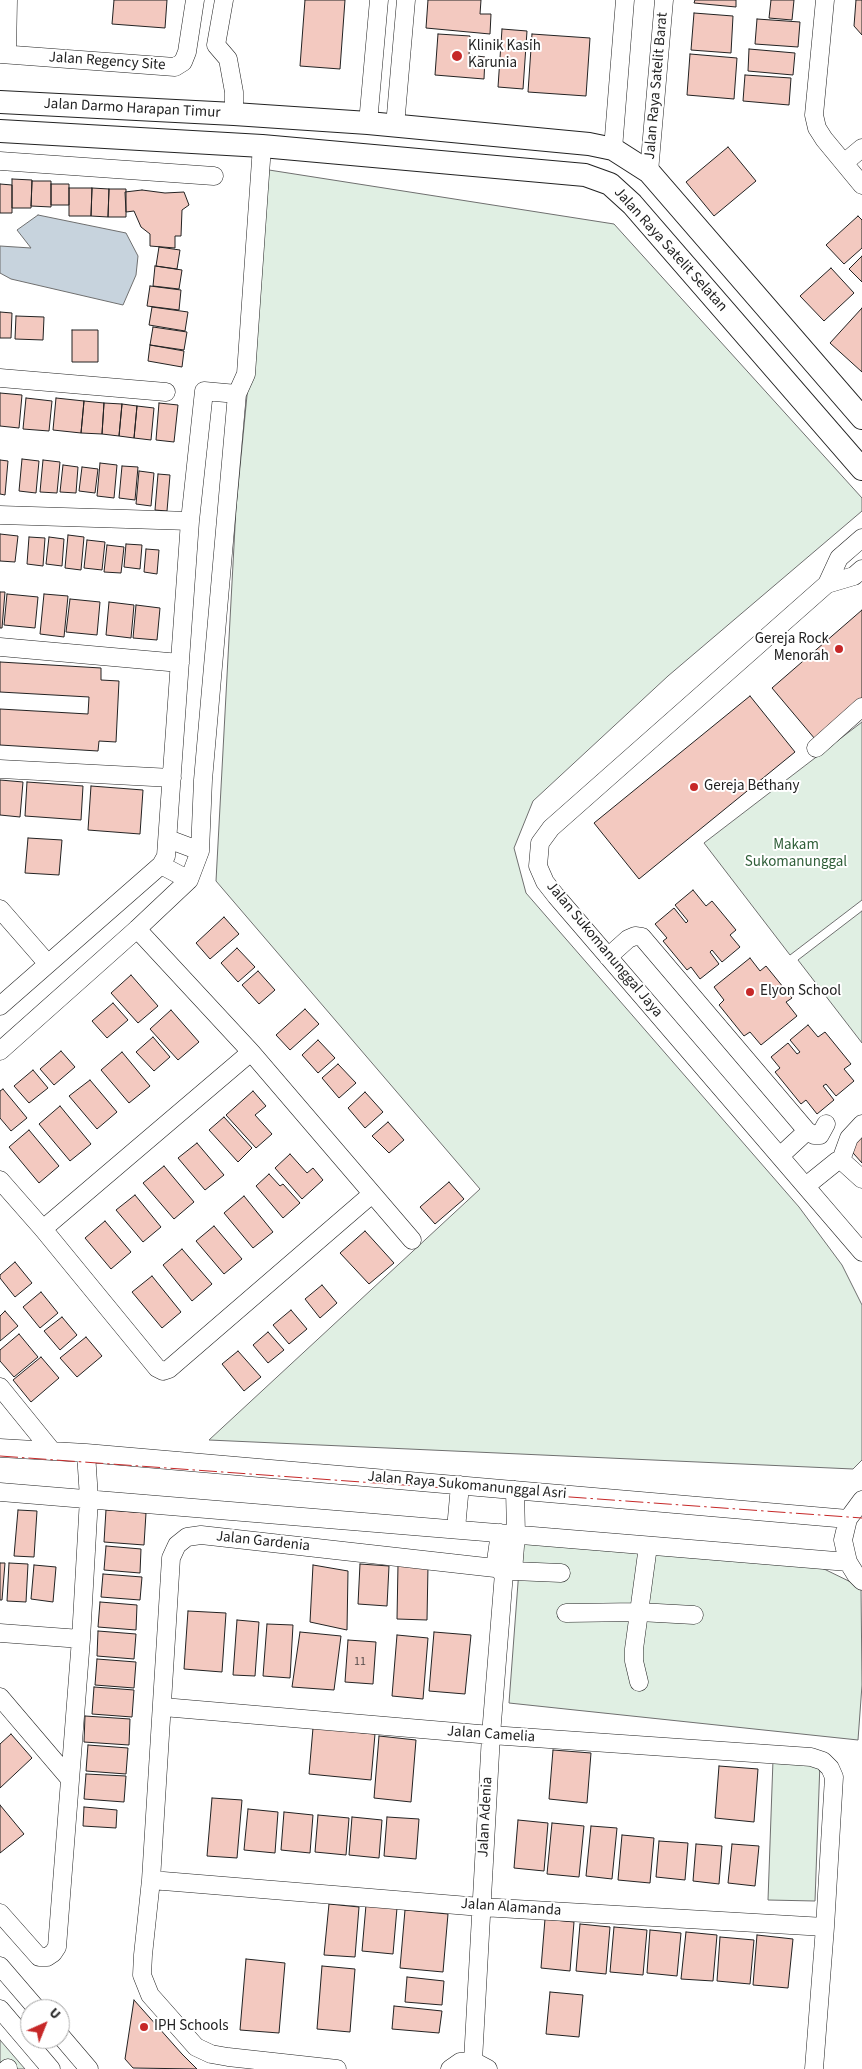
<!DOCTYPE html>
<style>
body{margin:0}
#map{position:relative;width:862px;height:2069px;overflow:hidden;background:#fff;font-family:"Source Sans 3",sans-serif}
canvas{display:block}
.north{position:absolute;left:20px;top:1999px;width:50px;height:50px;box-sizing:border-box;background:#fff;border:1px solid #a7a7a7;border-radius:50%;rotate:44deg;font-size:14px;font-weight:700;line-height:20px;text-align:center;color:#222}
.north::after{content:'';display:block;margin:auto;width:18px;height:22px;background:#c62828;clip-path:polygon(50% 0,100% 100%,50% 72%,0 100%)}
</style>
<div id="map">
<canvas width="862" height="2069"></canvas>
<div class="north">U</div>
</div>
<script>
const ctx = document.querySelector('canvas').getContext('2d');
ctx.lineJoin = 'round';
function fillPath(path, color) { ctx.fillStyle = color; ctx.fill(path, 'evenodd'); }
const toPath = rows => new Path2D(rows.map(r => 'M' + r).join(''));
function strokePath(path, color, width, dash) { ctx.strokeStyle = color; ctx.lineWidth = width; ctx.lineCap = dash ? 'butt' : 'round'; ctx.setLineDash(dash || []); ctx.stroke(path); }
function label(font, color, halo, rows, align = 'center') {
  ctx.font = font + ' "Source Sans 3",sans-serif'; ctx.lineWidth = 4; ctx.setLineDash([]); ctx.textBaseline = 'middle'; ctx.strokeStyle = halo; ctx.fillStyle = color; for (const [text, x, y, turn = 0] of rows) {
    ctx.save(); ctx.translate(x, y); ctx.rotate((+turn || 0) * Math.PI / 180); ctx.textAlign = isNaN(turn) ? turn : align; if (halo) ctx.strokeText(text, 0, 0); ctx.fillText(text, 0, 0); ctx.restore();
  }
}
const green = toPath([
 [269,170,614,224,862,498,862,511,668,676,533,801,514,848,526,893,799,1207,842,1265,862,1305,862,1460,853,1469,209,1440,480,1189,216,881,236,508,269,170],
 [862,722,862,900,790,955,704,843,862,722],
 [862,911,862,1043,798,960,862,911],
 [521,1543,822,1568,861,1587,862,1685,858,1740,509,1703,521,1543],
 [773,1760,820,1762,815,1901,768,1900,773,1760],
 [0,2040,25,2069,0,2069,0,2040]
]);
fillPath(green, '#e0efe3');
strokePath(green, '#6f6f6f', 1);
const water = toPath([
 [38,215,126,233,138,256,136,275,123,305,11,279,0,273,0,246,31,248,17,230,38,215]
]);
fillPath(water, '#c7d3dd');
strokePath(water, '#6f6f6f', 1);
const building = toPath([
 [114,0,167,0,165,28,112,24,114,0],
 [305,0,345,0,340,69,300,66,305,0],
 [428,0,481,0,480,14,491,14,490,34,426,28,428,0],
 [695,0,736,0,736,7,694,3,695,0],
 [771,0,794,0,792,20,769,18,771,0],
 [856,0,862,0,862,35,854,26,856,0],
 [694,13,733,16,731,53,691,50,694,13],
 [757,19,800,22,798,47,755,44,757,19],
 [502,29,527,31,523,89,498,87,502,29],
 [438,34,470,36,469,55,485,57,484,79,435,75,438,34],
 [532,34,590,38,586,96,528,92,532,34],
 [749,49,795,53,793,75,748,71,749,49],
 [690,54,737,58,734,99,687,95,690,54],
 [745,75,791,78,789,105,743,101,745,75],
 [728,147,756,181,714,216,686,182,728,147],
 [12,179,32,180,31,208,12,208,12,179],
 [32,181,51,181,51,207,31,206,32,181],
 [0,184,12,185,12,213,0,213,0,184],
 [51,184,69,184,69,205,51,205,51,184],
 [69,188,92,188,91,216,69,216,69,188],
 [92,188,109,189,108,217,91,216,92,188],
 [109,189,126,189,126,217,108,217,109,189],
 [142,190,165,193,184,192,189,205,182,210,181,236,175,236,175,248,150,246,150,234,141,227,134,211,126,212,125,192,142,190],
 [858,216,862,220,862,248,844,264,826,245,858,216],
 [159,247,180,250,177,269,156,266,159,247],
 [862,256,862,282,849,269,862,256],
 [155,266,182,270,179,289,153,286,155,266],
 [831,268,854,293,824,321,800,296,831,268],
 [150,286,181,290,179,310,147,306,150,286],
 [152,307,188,312,185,331,149,325,152,307],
 [862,308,862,372,830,343,862,308],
 [0,312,12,313,11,338,0,338,0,312],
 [16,316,44,317,43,340,15,339,16,316],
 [153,327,187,332,184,350,150,345,153,327],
 [72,330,98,330,98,362,72,362,72,330],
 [150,345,184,351,182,367,148,361,150,345],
 [0,393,22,395,19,428,0,426,0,393],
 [26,398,52,401,49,431,23,429,26,398],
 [56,398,84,401,81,433,53,430,56,398],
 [84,401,104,403,102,434,81,433,84,401],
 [104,403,122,404,119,436,102,434,104,403],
 [159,403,178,405,174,442,156,440,159,403],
 [122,404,137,406,134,438,119,436,122,404],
 [137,406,154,408,151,440,134,438,137,406],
 [22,459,39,461,36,493,19,491,22,459],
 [0,460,8,461,5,495,0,494,0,460],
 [43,460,60,462,57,493,40,492,43,460],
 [100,463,117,465,114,498,97,496,100,463],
 [63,465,78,467,76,493,60,492,63,465],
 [122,466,138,467,135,500,119,498,122,466],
 [82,467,98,469,95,493,79,491,82,467],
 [139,471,154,473,151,506,136,504,139,471],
 [158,474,170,475,167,511,155,510,158,474],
 [0,534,18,536,15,562,0,561,0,534],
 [68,535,84,537,81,570,65,568,68,535],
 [29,537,45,538,43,566,27,564,29,537],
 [49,537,64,539,62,566,46,564,49,537],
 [87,540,105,542,102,570,84,568,87,540],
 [126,544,142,545,140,569,124,567,126,544],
 [107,545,124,547,121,573,104,572,107,545],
 [146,549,159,550,157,574,144,572,146,549],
 [0,592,5,592,2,628,0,628,0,592],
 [7,594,38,597,35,628,4,625,7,594],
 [44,594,68,596,64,637,40,634,44,594],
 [70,599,100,602,97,635,66,632,70,599],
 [109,602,134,605,131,638,106,635,109,602],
 [136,605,160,608,157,640,133,638,136,605],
 [862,610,862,699,815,739,772,688,862,610],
 [0,662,101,668,101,680,119,681,116,742,99,741,98,751,0,745,0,709,88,714,89,697,0,692,0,662],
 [750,696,795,752,639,879,594,823,750,696],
 [0,780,23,782,20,817,0,815,0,780],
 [27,782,83,786,81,820,25,816,27,782],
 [91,786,143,790,140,834,88,830,91,786],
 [28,838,62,840,59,875,25,873,28,838],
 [693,890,706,906,712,901,736,930,730,935,740,947,722,962,712,950,710,952,719,964,700,979,691,967,687,970,663,941,667,938,655,924,674,908,686,923,688,921,675,905,693,890],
 [224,917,239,934,210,959,196,943,224,917],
 [237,948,255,967,238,982,221,963,237,948],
 [750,958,760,971,766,966,792,998,786,1002,797,1016,761,1045,750,1032,744,1036,719,1005,724,1000,714,987,750,958],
 [258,971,275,990,259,1004,242,985,258,971],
 [131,975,158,1006,138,1023,111,993,131,975],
 [113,1003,128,1020,107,1038,92,1021,113,1003],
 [305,1009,319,1024,290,1050,276,1035,305,1009],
 [171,1010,199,1042,178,1060,150,1029,171,1010],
 [808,1025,818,1037,825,1032,851,1064,844,1069,854,1081,836,1096,826,1084,823,1086,834,1100,817,1114,806,1100,801,1104,775,1072,780,1068,771,1057,788,1043,797,1054,800,1052,790,1040,808,1025],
 [153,1037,170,1057,154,1071,136,1052,153,1037],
 [318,1040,335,1058,318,1073,302,1055,318,1040],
 [61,1051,75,1067,54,1085,40,1069,61,1051],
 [122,1052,150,1086,129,1103,101,1070,122,1052],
 [338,1064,356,1083,339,1098,322,1078,338,1064],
 [33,1070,48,1088,29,1103,14,1086,33,1070],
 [90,1080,117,1112,97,1129,69,1096,90,1080],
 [3,1089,27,1118,11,1131,0,1118,0,1091,3,1089],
 [253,1091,266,1106,255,1115,272,1134,256,1148,226,1115,253,1091],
 [365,1092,383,1112,365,1128,348,1108,365,1092],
 [60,1106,91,1144,70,1161,39,1124,60,1106],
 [224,1117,252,1148,238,1162,209,1130,224,1117],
 [388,1122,404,1140,389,1153,372,1136,388,1122],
 [29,1130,59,1166,39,1183,9,1147,29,1130],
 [862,1131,862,1163,846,1145,862,1131],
 [197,1143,224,1175,205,1190,178,1158,197,1143],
 [290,1154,307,1173,313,1168,323,1180,302,1199,275,1168,290,1154],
 [164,1166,194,1202,174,1219,143,1183,164,1166],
 [269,1174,280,1186,283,1184,300,1203,283,1218,256,1186,269,1174],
 [449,1182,464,1199,435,1224,420,1207,449,1182],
 [135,1195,161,1227,143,1242,116,1210,135,1195],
 [244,1196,273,1232,253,1248,224,1213,244,1196],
 [105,1221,131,1252,111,1269,85,1238,105,1221],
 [214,1226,242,1259,224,1274,196,1241,214,1226],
 [365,1231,394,1263,369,1284,340,1253,365,1231],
 [182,1249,212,1284,192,1301,163,1265,182,1249],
 [15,1262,32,1283,15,1297,0,1278,0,1275,15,1262],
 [152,1276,181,1312,162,1328,132,1292,152,1276],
 [322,1285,337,1303,320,1318,305,1299,322,1285],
 [41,1292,58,1313,40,1328,23,1307,41,1292],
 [291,1310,307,1329,289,1344,273,1325,291,1310],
 [5,1311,18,1326,0,1341,0,1316,5,1311],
 [62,1317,77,1335,60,1350,44,1331,62,1317],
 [268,1332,284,1350,268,1363,253,1345,268,1332],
 [19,1334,38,1357,14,1377,0,1361,0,1350,19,1334],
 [86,1337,102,1356,77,1377,60,1358,86,1337],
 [238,1351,261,1377,244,1391,222,1364,238,1351],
 [41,1357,59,1378,31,1402,13,1380,41,1357],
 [18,1510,37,1511,34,1557,14,1556,18,1510],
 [106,1510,146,1513,144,1545,104,1542,106,1510],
 [106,1546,141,1549,140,1573,104,1570,106,1546],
 [0,1563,5,1563,2,1600,0,1600,0,1563],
 [9,1563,28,1564,26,1602,7,1601,9,1563],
 [360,1564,389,1566,387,1606,358,1604,360,1564],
 [34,1565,56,1567,53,1602,31,1599,34,1565],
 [313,1565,348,1571,347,1630,310,1622,313,1565],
 [398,1565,428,1566,427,1620,397,1619,398,1565],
 [103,1574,142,1577,140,1600,101,1597,103,1574],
 [100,1602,137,1605,136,1630,98,1627,100,1602],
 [188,1611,226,1613,222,1672,184,1669,188,1611],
 [237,1620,259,1622,255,1676,233,1675,237,1620],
 [267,1624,293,1625,290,1678,263,1676,267,1624],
 [98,1631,136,1634,134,1659,97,1656,98,1631],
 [300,1632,341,1636,334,1690,292,1687,300,1632],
 [434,1632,471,1635,465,1694,429,1691,434,1632],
 [397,1635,428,1638,423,1699,392,1696,397,1635],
 [348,1640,376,1642,373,1684,345,1682,348,1640],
 [97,1659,136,1662,134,1688,95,1685,97,1659],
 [94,1687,134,1690,132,1717,92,1714,94,1687],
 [85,1716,130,1719,129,1745,84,1742,85,1716],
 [313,1728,375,1734,371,1780,309,1774,313,1728],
 [11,1734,32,1758,0,1788,0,1744,11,1734],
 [379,1736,416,1740,411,1802,374,1798,379,1736],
 [88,1745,128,1748,126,1774,86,1771,88,1745],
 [553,1750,591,1753,587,1803,549,1799,553,1750],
 [719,1766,758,1769,754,1822,715,1818,719,1766],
 [86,1774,126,1776,124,1802,84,1799,86,1774],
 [212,1798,242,1800,237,1858,207,1856,212,1798],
 [0,1805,24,1834,0,1853,0,1805],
 [84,1807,117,1810,116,1828,83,1826,84,1807],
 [248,1809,278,1812,275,1853,244,1850,248,1809],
 [284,1812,313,1815,310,1853,281,1850,284,1812],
 [318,1815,349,1818,346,1855,315,1852,318,1815],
 [352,1817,382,1820,379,1858,349,1855,352,1817],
 [387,1817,419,1819,416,1859,384,1856,387,1817],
 [518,1820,548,1823,544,1871,514,1868,518,1820],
 [552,1823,584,1826,579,1877,547,1874,552,1823],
 [591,1826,617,1828,612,1879,586,1876,591,1826],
 [622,1835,654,1838,650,1883,618,1880,622,1835],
 [659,1841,688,1843,685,1880,656,1877,659,1841],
 [696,1844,722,1846,719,1884,693,1881,696,1844],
 [732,1844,759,1846,755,1886,728,1883,732,1844],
 [329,1904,359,1907,355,1957,324,1955,329,1904],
 [366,1905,397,1908,393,1954,362,1951,366,1905],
 [405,1910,448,1914,443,1972,400,1968,405,1910],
 [545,1919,574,1922,570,1971,541,1968,545,1919],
 [580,1924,610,1927,606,1974,576,1971,580,1924],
 [614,1927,647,1930,643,1975,610,1972,614,1927],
 [650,1930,681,1933,677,1976,647,1973,650,1930],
 [686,1932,717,1935,713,1981,681,1979,686,1932],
 [757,1935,793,1939,788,1988,753,1985,757,1935],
 [720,1937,754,1940,750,1984,717,1981,720,1937],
 [246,1959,285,1963,279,2033,240,2030,246,1959],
 [322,1966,355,1969,350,2032,317,2029,322,1966],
 [407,1977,444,1981,442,2005,405,2002,407,1977],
 [550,1992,583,1995,579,2037,546,2034,550,1992],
 [134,2000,182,2054,197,2069,133,2068,125,2059,134,2000],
 [394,2006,442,2011,439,2033,392,2029,394,2006]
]);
fillPath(building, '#f3c9c0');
strokePath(building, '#222', 1);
const minor = toPath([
 [224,0,216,45,228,59,234,92,234,114],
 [825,0,814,115,817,128,824,139,862,185],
 [0,54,175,67,183,62,187,52,195,0],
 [7,54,8,0],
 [368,123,379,0],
 [395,126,406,0],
 [613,149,625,0],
 [0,161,214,176],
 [844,163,862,148],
 [649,172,664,0],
 [0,378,166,392],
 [0,515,190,521],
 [862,538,839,558,827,584,551,828,540,843,538,866,545,882,556,896,862,1252],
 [827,584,854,576,862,569],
 [0,647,180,663],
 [816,748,862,707],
 [0,769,172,778],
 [168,839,200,851],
 [161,865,189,880],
 [0,909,48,964],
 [137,929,251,1052,412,1240],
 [608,957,628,939,635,936,642,937,807,1131,780,1156],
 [0,1006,161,865,166,856,190,521,204,391,237,394],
 [0,1051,137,929,189,880,200,851,203,780,237,394,246,374,262,146],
 [807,1131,814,1135,820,1135,826,1124],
 [841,1160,849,1138,862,1124],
 [0,1180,43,1229,157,1368,163,1371,169,1369,372,1194],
 [806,1186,837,1161,841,1160,862,1179],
 [43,1229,251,1052],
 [0,1387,52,1451],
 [0,1448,86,1453,848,1519],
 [0,1492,848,1562],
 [862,1500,848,1519,843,1540,848,1562,856,1575,862,1581],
 [456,1529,460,1485],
 [495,1568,500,1533],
 [513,1571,516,1534,515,1490],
 [566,1613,639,1612,694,1615],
 [0,1633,81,1639],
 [639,1682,634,1661,634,1649,648,1546],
 [0,1697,69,1778],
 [163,1707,491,1735,811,1757,823,1761,830,1768,834,1777,825,1927,814,2069],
 [151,1880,481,1907,825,1927],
 [0,1913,39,1957,47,1957,53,1953,57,1947,81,1639,89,1498,86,1453],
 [0,1966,37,2009],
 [0,2009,51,2069],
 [60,2035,89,2069],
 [473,2061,491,1735,504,1573],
 [7,2069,8,2068],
 [337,2069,228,2057,211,2054,196,2047,150,1995,142,1975,143,1955,151,1880,171,1558,177,1545,187,1537,201,1535,477,1566,495,1568,504,1573,513,1571,561,1573],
 [450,2069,460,2062,473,2061,488,2069]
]);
const major = toPath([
 [0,102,234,114,368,123,589,144,613,149,649,172,862,418],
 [0,131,262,146,585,175,610,184,632,204,862,469]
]);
strokePath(minor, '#222', 19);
strokePath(major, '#222', 24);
strokePath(minor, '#fff', 18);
strokePath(major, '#fff', 22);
strokePath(toPath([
 [0,1456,862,1518]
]), '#c62828', 1, [18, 4, 2.5, 4]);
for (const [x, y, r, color] of [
 [457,56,6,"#c62828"],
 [839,649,5,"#c62828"],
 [694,787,5,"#c62828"],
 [750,992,5,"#c62828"],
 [144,2027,5,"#c62828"]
]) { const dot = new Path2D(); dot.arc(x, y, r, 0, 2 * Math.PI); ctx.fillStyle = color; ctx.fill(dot); strokePath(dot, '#fff', 2); }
label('12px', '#564c4a', null, [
 ["11",360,1662]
]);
label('15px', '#222', '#fff', [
 ["Klinik Kasih",468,47],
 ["Karunia",468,64],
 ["Gereja Rock",829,640,"right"],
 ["Menorah",829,657,"right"],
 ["Gereja Bethany",704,787],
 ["Elyon School",760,992],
 ["IPH Schools",154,2027]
], 'left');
label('15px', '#222', '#fff', [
 ["Jalan Regency Site",107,62,4],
 ["Jalan Raya Satelit Barat",657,86,-85],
 ["Jalan Darmo Harapan Timur",132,109,3],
 ["Jalan Raya Satelit Selatan",670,250,48],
 ["Jalan Sukomanunggal Jaya",604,950,50],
 ["Jalan Raya Sukomanunggal Asri",467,1486,5],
 ["Jalan Gardenia",263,1542,6],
 ["Jalan Camelia",491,1735,4],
 ["Jalan Adenia",486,1817,-87],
 ["Jalan Alamanda",511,1908,4]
]);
label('15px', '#2f5e38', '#fff', [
 ["Makam",796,846],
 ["Sukomanunggal",796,863]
]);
</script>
